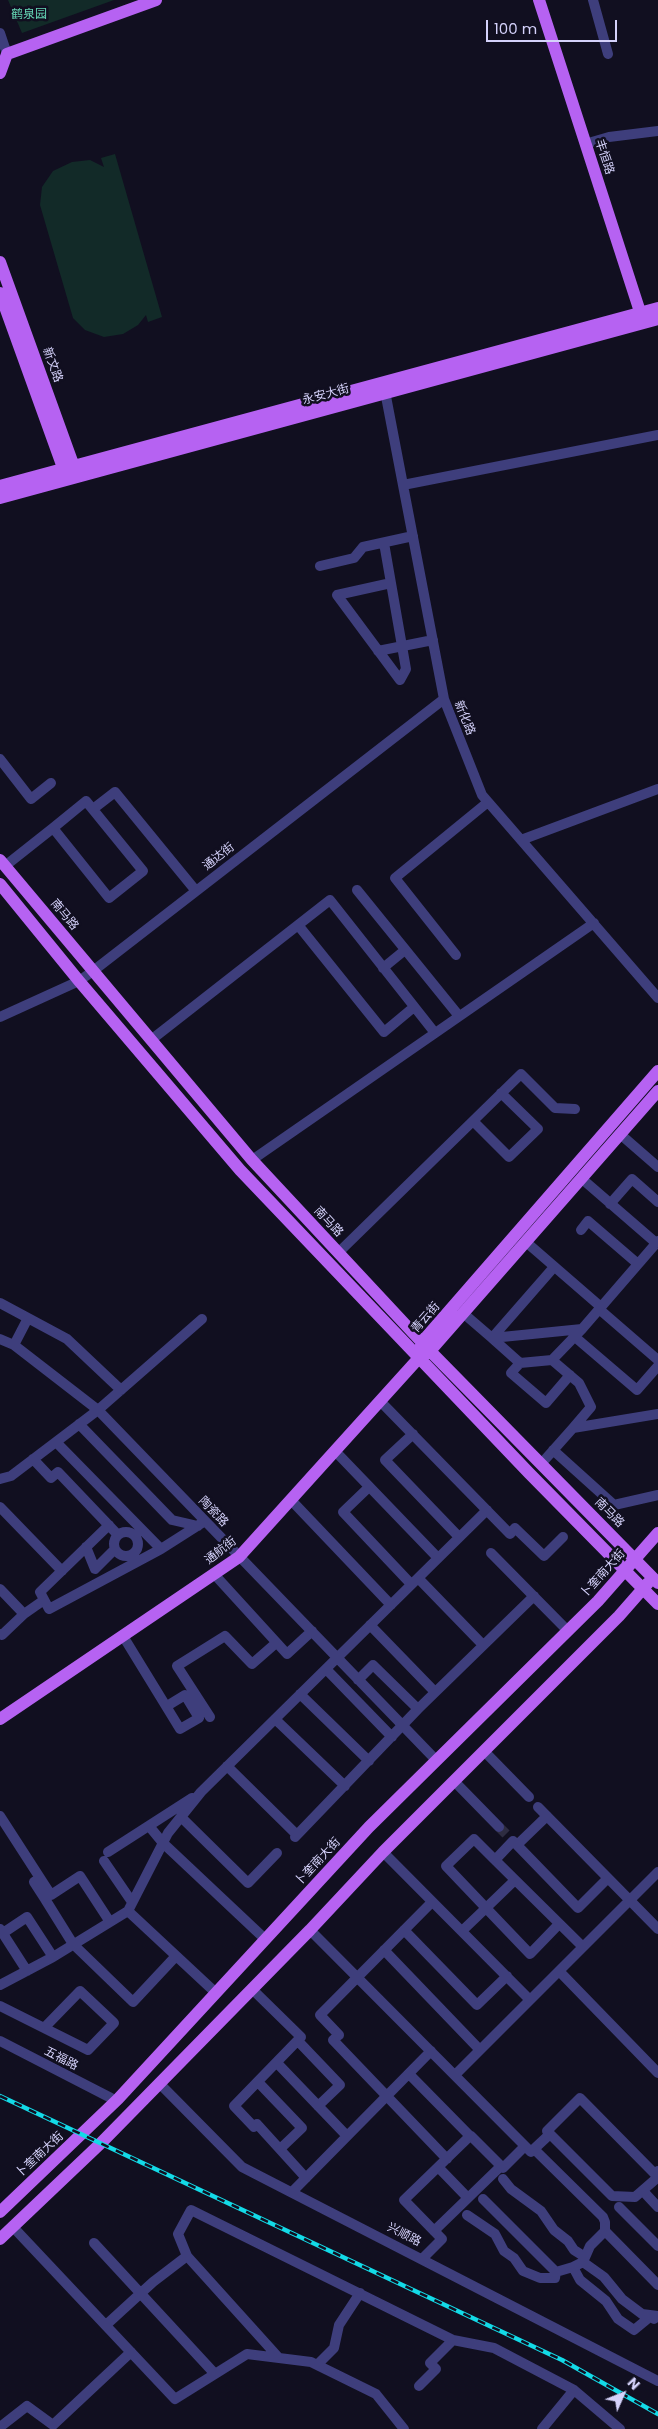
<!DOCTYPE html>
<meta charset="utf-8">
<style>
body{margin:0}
#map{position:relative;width:658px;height:2429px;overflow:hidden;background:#110f20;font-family:Poppins,sans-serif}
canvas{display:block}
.north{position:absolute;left:598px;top:2369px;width:50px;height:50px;-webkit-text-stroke:4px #110f20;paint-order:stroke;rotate:46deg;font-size:14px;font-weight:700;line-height:20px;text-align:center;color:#d5d2fb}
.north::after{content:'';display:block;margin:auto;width:18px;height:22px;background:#d5d2fb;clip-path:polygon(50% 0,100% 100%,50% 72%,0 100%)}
.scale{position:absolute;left:486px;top:20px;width:131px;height:22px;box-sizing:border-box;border:2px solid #d5d2fb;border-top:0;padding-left:6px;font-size:15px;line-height:18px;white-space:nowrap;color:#d5d2fb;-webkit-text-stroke:4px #110f20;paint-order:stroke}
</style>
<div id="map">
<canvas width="658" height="2429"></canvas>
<div class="north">N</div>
<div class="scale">100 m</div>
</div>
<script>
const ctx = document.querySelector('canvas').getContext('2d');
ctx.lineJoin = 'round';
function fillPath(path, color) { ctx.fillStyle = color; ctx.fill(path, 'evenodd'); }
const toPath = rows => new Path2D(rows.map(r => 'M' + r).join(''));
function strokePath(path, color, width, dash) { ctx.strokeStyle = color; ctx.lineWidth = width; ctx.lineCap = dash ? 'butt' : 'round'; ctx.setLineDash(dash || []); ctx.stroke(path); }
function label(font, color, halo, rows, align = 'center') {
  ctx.font = font + ' Poppins,"Noto Sans SC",sans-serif'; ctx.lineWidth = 5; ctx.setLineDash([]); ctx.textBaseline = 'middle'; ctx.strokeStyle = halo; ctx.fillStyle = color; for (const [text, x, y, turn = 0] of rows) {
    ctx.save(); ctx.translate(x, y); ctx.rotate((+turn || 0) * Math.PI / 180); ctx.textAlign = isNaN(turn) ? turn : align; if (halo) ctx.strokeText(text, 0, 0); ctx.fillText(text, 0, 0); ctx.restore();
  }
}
fillPath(toPath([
 [8,0,114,0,22,33],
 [115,154,162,317,148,322,146,315,138,325,123,334,104,337,85,330,73,318,40,205,42,187,53,171,72,162,90,160,104,167,101,158]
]), '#122a28');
strokePath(toPath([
 [499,1827,509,1837]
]), '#2e2c41', 10, [10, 5]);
strokePath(toPath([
 [593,0,608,54],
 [0,33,7,54],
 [585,144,609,137,658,131],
 [384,386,444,699,482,795,658,998],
 [403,485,658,435],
 [384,543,406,669,400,680,337,595,391,583],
 [320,566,354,558,363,547,413,536],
 [378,651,433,640],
 [0,759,31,799,51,783],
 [93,809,115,792,196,891],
 [521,840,658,789],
 [5,866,53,828,86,801,143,871,109,898,53,828],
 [357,890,459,1016],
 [298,925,384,1032,414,1007],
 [456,955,395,878,488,802],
 [383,968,405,950],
 [0,1017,79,981,93,971,444,699],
 [151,1040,330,900,435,1033],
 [473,1121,509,1157,538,1129,501,1093],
 [620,1134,658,1167],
 [252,1160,594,923],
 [581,1178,656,1243],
 [610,1204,632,1179,658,1202],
 [581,1230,588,1221,638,1264],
 [526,1242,601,1307],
 [338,1253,521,1074,555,1108,575,1109],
 [0,1303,67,1339,121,1390],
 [599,1309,658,1360],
 [463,1313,492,1338,554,1267],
 [575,1337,637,1390,658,1366],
 [0,1339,14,1345,98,1410,436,1760],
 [14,1345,28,1318],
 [552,1360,520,1363,511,1373,546,1403,570,1375],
 [520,1363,492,1338,582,1329],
 [380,1401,510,1534,515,1528,544,1556,563,1537],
 [79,1424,172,1520,198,1526],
 [573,1428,591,1407,579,1383,552,1360,582,1329,658,1241],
 [413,1434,385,1460,459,1537],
 [56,1442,161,1549],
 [553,1450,614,1505,658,1495],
 [335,1451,438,1558],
 [33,1459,51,1478,58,1472,118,1535],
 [541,1464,573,1428,658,1414],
 [0,1479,11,1476,98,1410,202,1319],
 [369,1487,343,1512,411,1584],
 [291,1500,391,1605],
 [0,1507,62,1571],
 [109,1525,40,1592,49,1609,161,1549,205,1521],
 '114 1544a12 12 0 1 1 24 0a12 12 0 1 1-24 0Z',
 [86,1547,95,1569,115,1549],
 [491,1553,568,1631],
 [214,1574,287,1654,312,1631],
 [418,1578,483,1645],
 [0,1589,24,1614],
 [370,1625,435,1692],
 [0,1634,2,1635,24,1614,44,1600],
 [123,1636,180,1729,199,1718,185,1695,167,1706],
 [326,1669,392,1737],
 [300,1694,369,1761],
 [418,1709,534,1596],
 [210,1717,177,1666,225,1636,252,1664,276,1643],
 [275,1719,345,1786],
 [484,1751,529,1797],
 [227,1766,297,1835],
 [454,1781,499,1827],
 [538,1807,658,1929],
 [0,1816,51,1895,80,1876,110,1922],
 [547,1816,517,1845,578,1908,608,1878],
 [181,1817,248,1883,277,1853],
 [149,1826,163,1843,265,1939],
 [295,1837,418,1709,373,1665,358,1680],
 [517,1845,513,1841,495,1860,583,1947],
 [108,1852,192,1798],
 [383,1852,530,2000],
 [104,1861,132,1902],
 [40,1878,34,1882,45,1899,50,1895],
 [515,1880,486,1908,530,1954,559,1924],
 [45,1899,73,1944,133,2002,176,1956],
 [432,1902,320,2015,339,2035,333,2040,447,2159],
 [128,1911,216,1993],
 [0,1929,27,1971],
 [310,1930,529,2150,531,2152,534,2149,603,2217,605,2222,605,2231,590,2246,583,2262,604,2277,622,2299,642,2314,658,2316],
 [404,1930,477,2005,507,1976],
 [462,1931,486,1908,446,1866,474,1839,495,1860],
 [3,1933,27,1917,53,1957],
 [384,1950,480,2050],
 [559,1971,658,2073],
 [0,1985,53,1957,128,1911,168,1833,201,1792,487,1510],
 [252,1989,301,2037,234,2106,254,2127,257,2124,306,2178],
 [0,2006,88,2050,114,2023,80,1991,44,2028],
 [0,2041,111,2098],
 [298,2041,340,2085,318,2106],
 [277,2063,347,2136],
 [409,2074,470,2136,404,2200,442,2239,423,2258],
 [455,2075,658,1872],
 [258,2082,302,2128,280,2149],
 [159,2083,242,2167,658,2381],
 [471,2136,503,2168,525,2146],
 [534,2149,550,2134],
 [438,2167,468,2198],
 [658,2171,655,2174,580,2098,547,2131,612,2196,635,2197,658,2177],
 [503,2179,511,2189,541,2211,554,2230,568,2241,574,2250,585,2257],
 [293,2191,431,2051],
 [643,2191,658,2207],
 [483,2199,556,2272,573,2267],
 [619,2207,658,2246],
 [467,2215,495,2234,504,2251,514,2258,523,2271,540,2278,555,2278,556,2272],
 [13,2227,175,2399,247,2354,311,2362,376,2394,404,2429],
 [434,2231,501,2166],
 [605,2231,658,2285],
 [94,2243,215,2374],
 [187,2256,279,2358],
 [583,2262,573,2267,580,2280,606,2301,618,2319,634,2330,651,2316,654,2319],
 [106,2325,153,2282,187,2256,178,2234,191,2210,453,2340,430,2363,436,2369,419,2386],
 [453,2340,494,2348,574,2390,620,2429],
 [317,2365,334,2348,339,2325,360,2293],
 [0,2427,27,2406,53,2425,131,2352],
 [542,2429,574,2390]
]), '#3e3e7c', 10);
strokePath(toPath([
 [539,0,643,321],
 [0,73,7,54,156,0],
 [0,262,77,475],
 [0,293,66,476],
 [0,486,658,308],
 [0,498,658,319],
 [0,860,252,1160,430,1351,658,1583],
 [0,884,79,981,240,1170,529,1473,658,1604],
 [420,1349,422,1342,658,1071],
 [0,1719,239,1557,418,1359,430,1351,658,1091],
 [0,2212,118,2099,369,1827,598,1601,658,1533],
 [0,2239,101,2143,310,1930,383,1852,619,1616,648,1583]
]), '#b662f2', 12);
const rail = toPath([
 [0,2096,562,2360,658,2414]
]);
strokePath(rail, '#13dae7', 4.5);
strokePath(rail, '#110f20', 2.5, [8]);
label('12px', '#64d5b4', '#110f20', [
 ["鹤泉园",29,15]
]);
label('12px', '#d5d2fb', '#110f20', [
 ["丰恒路",604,157,72],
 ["新文路",52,365,70],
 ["永安大街",326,395,-15],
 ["新化路",464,718,68],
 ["通达街",219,857,-38],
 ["南马路",64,915,50],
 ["南马路",328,1222,47],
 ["青云街",426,1318,-49],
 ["陶瓷路",213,1512,46],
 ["南马路",609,1513,45],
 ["通航街",221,1551,-38],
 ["卜奎南大街",603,1574,-48],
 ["卜奎南大街",318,1862,-47],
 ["五福路",61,2059,27],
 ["卜奎南大街",40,2155,-43],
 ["兴顺路",404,2235,27]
]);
</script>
